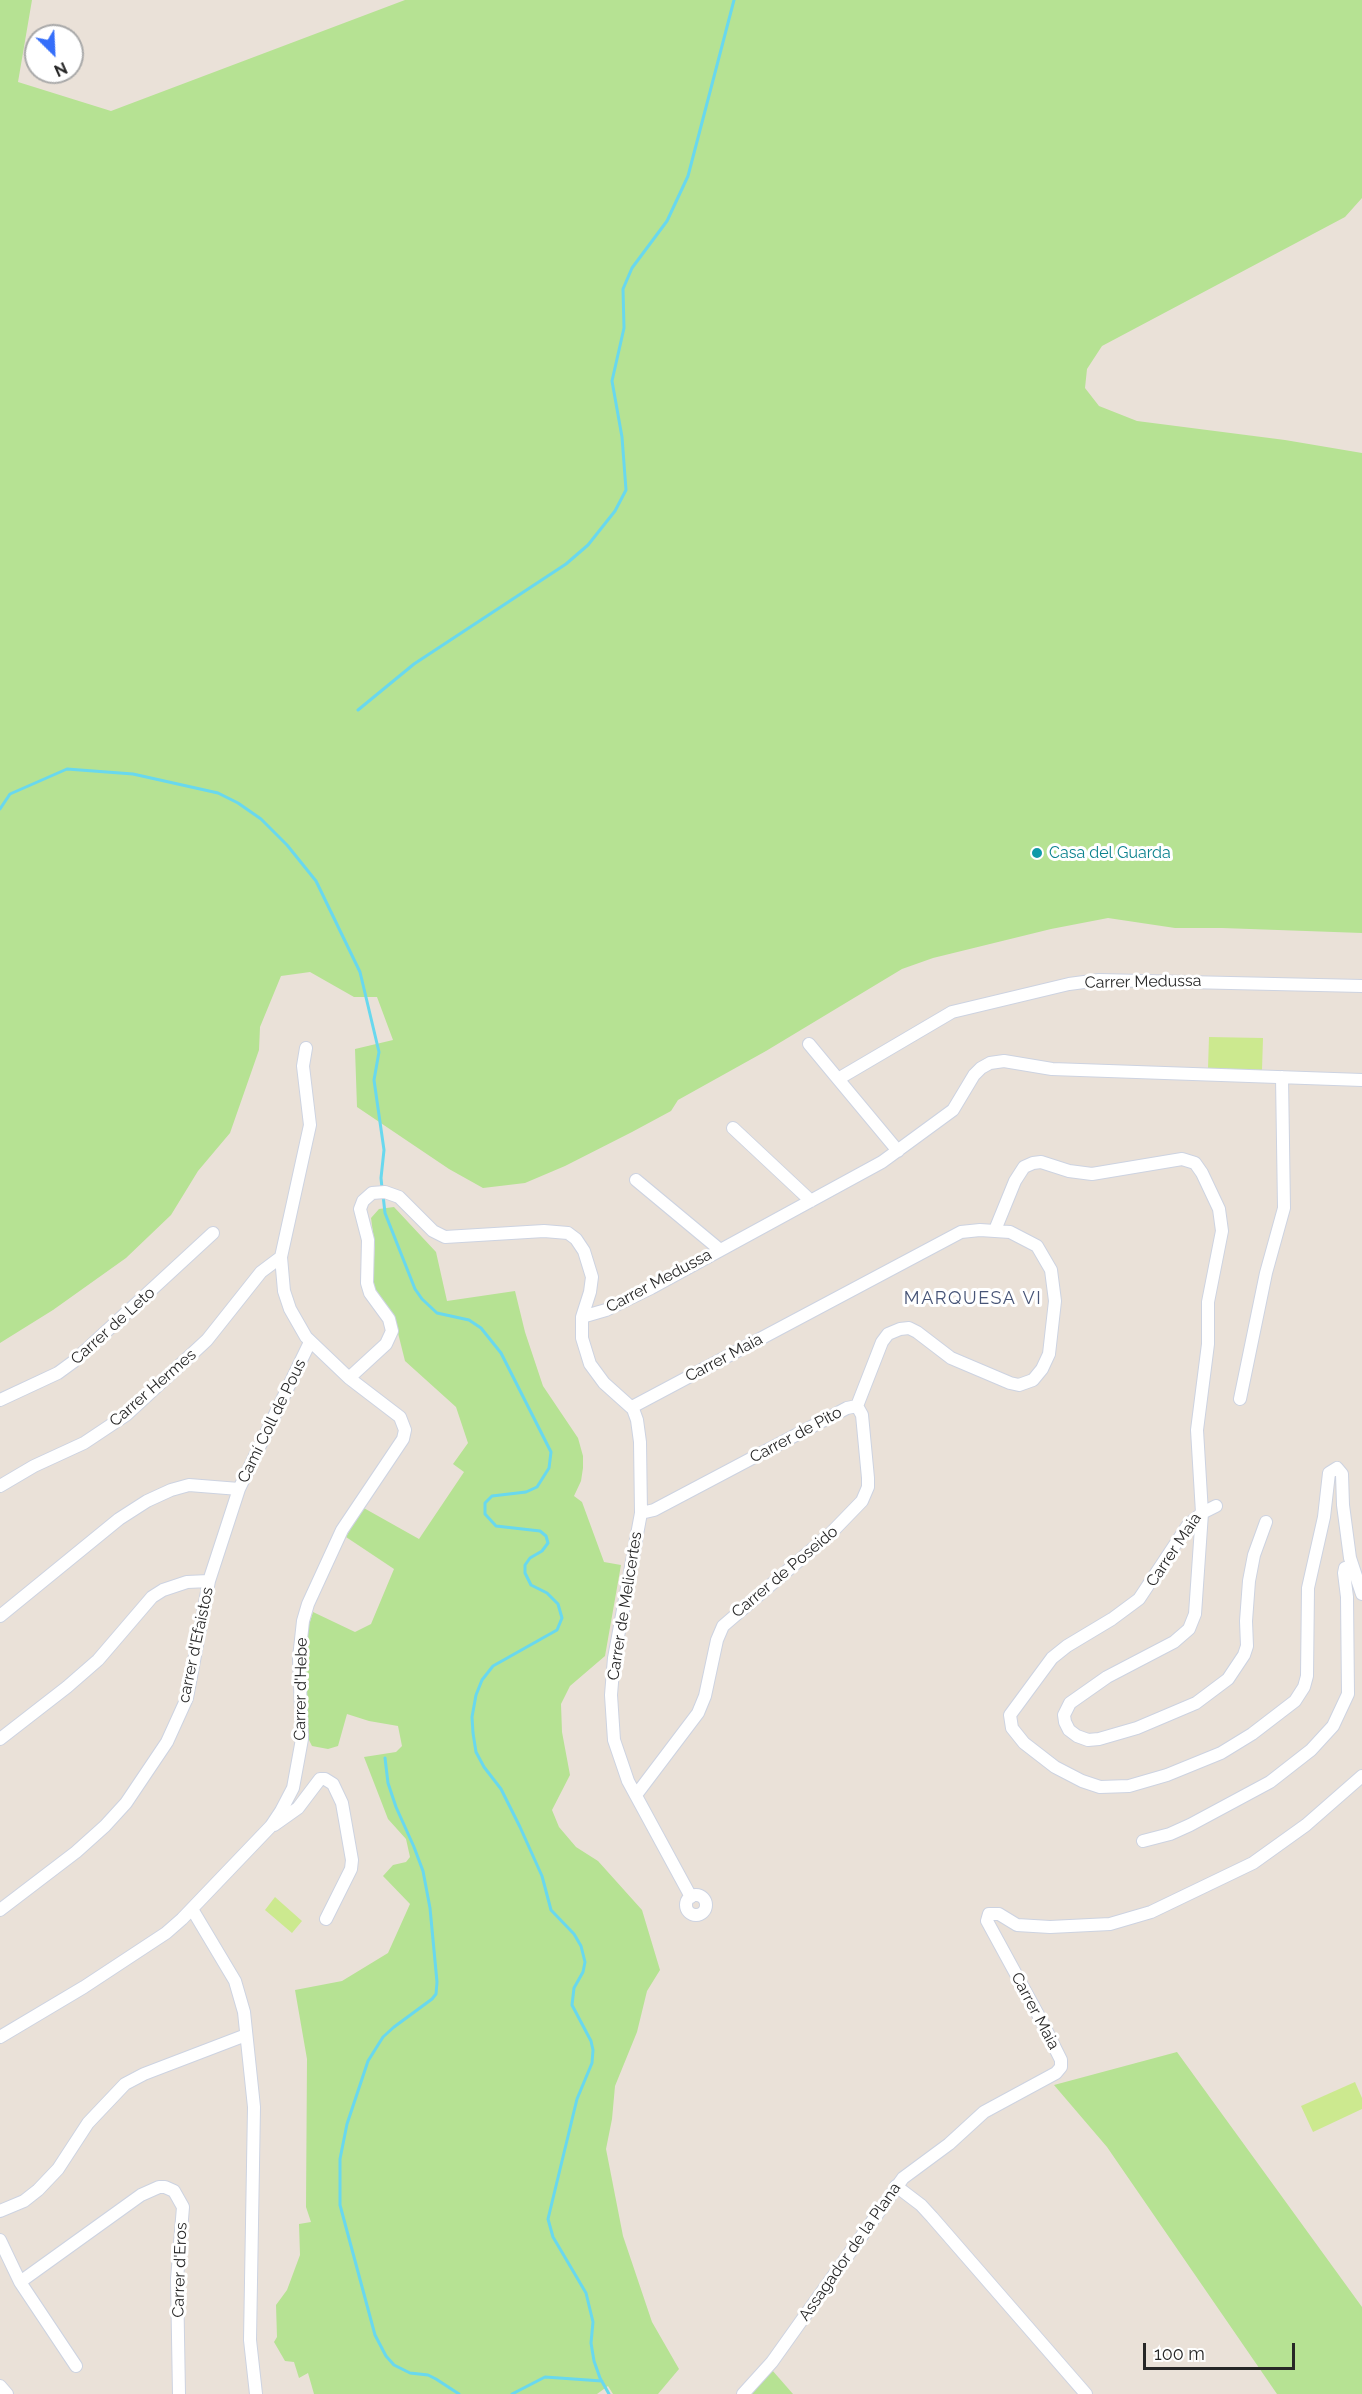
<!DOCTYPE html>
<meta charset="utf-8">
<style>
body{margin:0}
#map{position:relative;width:1362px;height:2394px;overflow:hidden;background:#eae1d8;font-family:Raleway,sans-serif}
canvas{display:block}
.north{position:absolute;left:24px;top:24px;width:60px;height:60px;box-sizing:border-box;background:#fff;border:2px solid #a9a9a9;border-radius:50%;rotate:156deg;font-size:16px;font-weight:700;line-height:24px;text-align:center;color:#272727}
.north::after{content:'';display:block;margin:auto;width:21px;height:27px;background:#356efa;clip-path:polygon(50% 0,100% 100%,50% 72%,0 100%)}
.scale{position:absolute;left:1143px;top:2343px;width:152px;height:27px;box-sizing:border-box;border:3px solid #272727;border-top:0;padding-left:8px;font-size:18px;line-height:21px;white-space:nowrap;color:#272727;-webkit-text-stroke:4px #fff;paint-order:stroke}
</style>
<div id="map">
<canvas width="1362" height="2394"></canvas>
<div class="north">N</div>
<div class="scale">100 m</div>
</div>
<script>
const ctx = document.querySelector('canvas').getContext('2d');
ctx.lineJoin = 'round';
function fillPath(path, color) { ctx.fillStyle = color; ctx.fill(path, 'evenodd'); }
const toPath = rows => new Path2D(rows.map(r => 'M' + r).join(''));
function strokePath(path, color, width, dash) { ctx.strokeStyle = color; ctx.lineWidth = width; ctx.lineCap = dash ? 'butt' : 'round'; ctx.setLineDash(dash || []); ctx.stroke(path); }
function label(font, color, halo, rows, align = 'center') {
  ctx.font = font + ' Raleway,sans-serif'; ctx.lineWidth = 6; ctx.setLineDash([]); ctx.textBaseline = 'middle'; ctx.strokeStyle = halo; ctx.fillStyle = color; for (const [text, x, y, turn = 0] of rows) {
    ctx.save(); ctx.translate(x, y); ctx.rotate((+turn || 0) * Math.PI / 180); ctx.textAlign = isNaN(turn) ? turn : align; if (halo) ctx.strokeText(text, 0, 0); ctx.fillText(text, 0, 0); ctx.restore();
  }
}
fillPath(toPath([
 [0,0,32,0,18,82,111,111,405,0,1362,0,1362,198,1345,217,1102,346,1087,369,1085,388,1099,406,1137,421,1285,440,1362,453,1362,933,1222,928,1175,928,1108,918,1051,929,933,958,902,969,766,1051,678,1100,671,1111,632,1132,565,1166,525,1183,483,1188,449,1169,357,1107,355,1049,393,1040,377,997,354,997,310,972,281,976,260,1027,259,1050,230,1133,198,1171,171,1215,126,1258,53,1310,0,1343],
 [394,1207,436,1252,447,1301,515,1291,525,1332,543,1386,578,1438,583,1456,583,1468,581,1481,574,1496,582,1502,604,1562,621,1565,605,1656,570,1686,561,1704,562,1732,570,1775,552,1810,559,1827,576,1847,598,1861,642,1910,660,1970,647,1991,637,2032,615,2086,612,2119,606,2149,623,2236,652,2322,679,2369,658,2394,613,2394,608,2386,597,2394,314,2394,308,2373,299,2378,294,2362,285,2361,274,2342,277,2337,276,2305,287,2290,300,2255,299,2224,311,2222,306,2207,307,2059,295,1990,342,1981,388,1953,410,1904,383,1876,393,1865,406,1862,410,1857,406,1839,388,1819,364,1757,396,1752,402,1746,398,1726,369,1721,347,1714,338,1746,328,1749,312,1746,309,1740,305,1678,305,1649,309,1625,313,1612,355,1632,371,1624,394,1569,346,1537,362,1507,419,1539,464,1472,453,1464,468,1443,456,1407,405,1361,394,1317,374,1287,373,1273,375,1247,371,1218,379,1209],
 [1177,2052,1362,2307,1362,2394,1277,2394,1107,2147,1054,2085],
 [772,2370,793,2394,750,2394]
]), '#b6e293');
fillPath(toPath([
 [1209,1037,1263,1038,1262,1070,1208,1068],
 [275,1897,302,1921,292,1933,265,1910],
 [1355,2082,1362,2098,1362,2109,1313,2132,1301,2106]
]), '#cce98f');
strokePath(toPath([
 [358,710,414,664,566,564,588,545,615,511,626,490,622,437,612,381,624,328,623,289,632,268,667,221,688,176,734,0],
 [0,809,10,794,67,769,133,774,218,793,238,803,261,819,287,845,316,881,360,972,379,1052,374,1080,384,1150,381,1178,382,1188],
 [383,1195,385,1213,415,1289,422,1299,437,1313,469,1320,481,1328,501,1353,551,1452,549,1468,537,1487,526,1492,492,1496,485,1503,485,1514,496,1526,540,1531,546,1536,548,1543,542,1551,530,1558,525,1565,525,1573,531,1585,547,1593,558,1604,562,1618,557,1630,493,1666,482,1680,476,1695,472,1717,473,1733,476,1752,484,1767,501,1789,520,1827,542,1876,551,1910,574,1934,581,1946,585,1962,583,1972,574,1988,572,2005,591,2041,593,2050,592,2063,577,2099,548,2219,553,2237,586,2293,593,2322,591,2343,594,2361,600,2378,609,2394],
 [385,1758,388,1783,396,1807,414,1847,423,1871,430,1908,437,1982,436,1994,432,1999,394,2027,383,2037,368,2061,347,2124,340,2159,340,2205,375,2335,386,2356,394,2365,410,2373,428,2375,436,2379,459,2394],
 [512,2394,545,2377,602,2381]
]), '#69d8ee', 3);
const street = toPath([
 [809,1044,838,1079],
 [733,1128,811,1201],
 [898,1151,838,1079,952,1012,1069,984,1099,980,1362,986],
 [636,1180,719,1249],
 [995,1230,1015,1181,1024,1167,1033,1163,1041,1162,1069,1171,1092,1174,1182,1159,1195,1163,1202,1173,1219,1209,1222,1231,1208,1302,1208,1344,1197,1430,1202,1513,1188,1525,1139,1599,1112,1619,1067,1646,1052,1658,1010,1715,1012,1728,1024,1743,1055,1767,1082,1781,1100,1787,1129,1786,1167,1775,1221,1753,1252,1734,1295,1701,1304,1687,1307,1676,1308,1588,1324,1517,1329,1473,1337,1468,1342,1474,1343,1505,1350,1558,1362,1594],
 [582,1317,582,1338,590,1364,604,1383,633,1409,637,1420,640,1442,641,1513,614,1658,611,1695,614,1740,628,1781,691,1897],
 [349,1378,386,1344,392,1331,389,1319,370,1293,367,1283,368,1240,360,1209,363,1201,372,1193,385,1192,399,1197,433,1231,445,1237,544,1231,568,1233,576,1239,584,1251,592,1277,590,1292,582,1317,606,1310,651,1288,882,1162,953,1110,974,1075,981,1068,990,1063,1004,1061,1052,1069,1362,1080],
 [1240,1399,1266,1273,1284,1208,1282,1077],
 [0,1400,58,1373,73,1362,213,1233],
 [632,1407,961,1232,980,1230,1010,1232,1037,1246,1051,1270,1055,1301,1049,1354,1042,1369,1033,1380,1019,1385,1010,1383,951,1358,917,1332,909,1328,900,1329,888,1334,882,1342,857,1406],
 [0,1486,34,1466,84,1443,126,1415,207,1340,261,1272,281,1257],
 [1216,1506,1202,1513,1195,1614,1189,1629,1174,1642,1107,1677,1070,1703,1064,1715,1065,1722,1069,1730,1077,1736,1088,1740,1099,1739,1137,1728,1196,1703,1228,1679,1244,1655,1247,1646,1246,1621,1249,1581,1254,1555,1266,1522],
 [641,1513,654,1510,847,1408,857,1406],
 [0,1616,119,1519,147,1501,171,1490,189,1485,239,1489],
 [0,1739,67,1687,98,1660,152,1597,163,1590,187,1582,209,1581],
 [636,1795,698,1713,705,1696,717,1640,723,1626,831,1533,862,1501,868,1487,868,1478,862,1415,857,1406],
 [274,1825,298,1808,320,1779,325,1779,333,1784,342,1803,352,1860,351,1869,326,1919],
 [1143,1841,1170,1834,1190,1825,1270,1782,1311,1750,1333,1726,1348,1694,1347,1597,1344,1573,1345,1568,1352,1566],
 '686 1905a10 10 0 1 1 20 0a10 10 0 1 1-20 0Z',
 [192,1909,235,1981,244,2012,254,2107,250,2340,256,2394],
 [0,1910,76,1852,105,1826,126,1803,167,1742,187,1698,209,1581,239,1489,310,1342],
 [0,2037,84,1987,166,1933,182,1919,271,1826,281,1811,293,1788,302,1739,299,1658,303,1621,308,1604,342,1530,403,1439,405,1430,400,1417,349,1378,306,1337,290,1309,284,1291,281,1257,310,1125,303,1066,306,1048],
 [896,2186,921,2205,932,2217,1086,2394],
 [0,2211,24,2201,38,2190,58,2169,88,2123,125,2084,144,2074,246,2035],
 [0,2240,20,2282,141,2195,159,2187,165,2187,174,2191,183,2207,177,2279,179,2394],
 [20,2282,76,2366],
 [0,2386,7,2394],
 [743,2394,772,2362,903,2178,949,2144,984,2112,1056,2073,1061,2067,1061,2060,1041,2020,987,1921,989,1914,999,1914,1017,1925,1050,1927,1110,1924,1151,1912,1253,1863,1306,1825,1362,1776]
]);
strokePath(street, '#cdd3e1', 14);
strokePath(street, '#fff', 12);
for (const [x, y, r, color] of [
 [1037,853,6,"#0f9aa8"]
]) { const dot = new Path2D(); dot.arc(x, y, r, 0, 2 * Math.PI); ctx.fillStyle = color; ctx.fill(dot); strokePath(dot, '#fff', 2); }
label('16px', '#0d838f', '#fff', [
 ["Casa del Guarda",1049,853]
], 'left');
label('16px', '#272727', '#fff', [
 ["Carrer Medussa",1143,982,-1],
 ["Carrer Medussa",659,1281,-28],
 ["Carrer de Leto",113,1326,-42],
 ["Carrer Maia",724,1358,-28],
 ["Carrer Hermes",153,1388,-41],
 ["Camí Coll de Pous",272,1421,-64],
 ["Carrer de Pito",796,1435,-28],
 ["Carrer Maia",1174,1550,-56],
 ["Carrer de Poseido",785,1572,-40],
 ["Carrer de Melicertes",625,1606,-81],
 ["carrer d'Efaistos",196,1645,-78],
 ["Carrer d'Hebe",301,1689,-89],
 ["Carrer Maia",1035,2011,62],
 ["Assagador de la Plana",850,2252,-55],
 ["Carrer d'Eros",180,2270,-88]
]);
ctx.letterSpacing = '1.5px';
label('18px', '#485577', '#fff', [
 ["MARQUESA VI",973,1299]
]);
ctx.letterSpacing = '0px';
</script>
